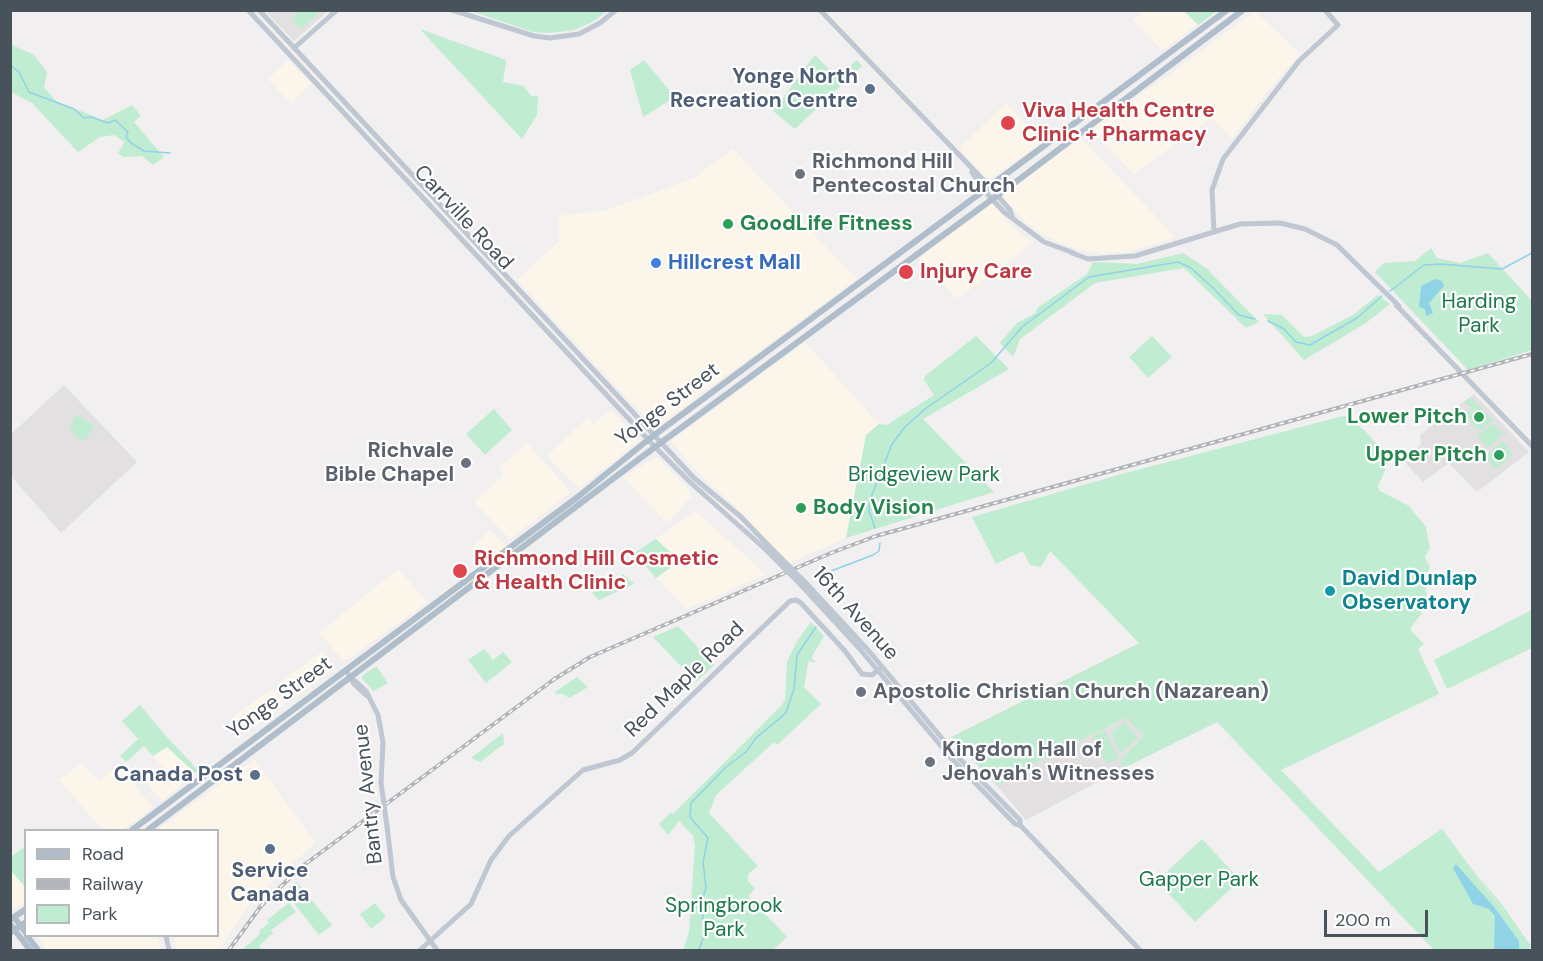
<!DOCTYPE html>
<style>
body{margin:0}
#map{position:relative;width:1543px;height:961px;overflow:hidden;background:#f1efef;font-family:"DM Sans",sans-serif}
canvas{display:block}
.frame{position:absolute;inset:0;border:12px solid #48525b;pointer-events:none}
.legend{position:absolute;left:24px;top:829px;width:195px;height:108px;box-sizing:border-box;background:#fff;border:2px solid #b6babd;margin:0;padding:8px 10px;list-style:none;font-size:18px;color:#48525b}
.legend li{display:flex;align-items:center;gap:12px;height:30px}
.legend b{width:30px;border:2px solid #b6babd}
.scale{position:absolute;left:1324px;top:910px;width:104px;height:27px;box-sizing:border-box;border:3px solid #48525b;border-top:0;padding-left:8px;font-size:18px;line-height:21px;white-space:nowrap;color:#48525b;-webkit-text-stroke:4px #fff;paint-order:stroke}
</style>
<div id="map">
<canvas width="1543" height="961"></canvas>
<div class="frame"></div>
<ul class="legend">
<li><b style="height:8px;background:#b0becc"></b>Road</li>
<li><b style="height:8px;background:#b1b4b9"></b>Railway</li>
<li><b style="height:16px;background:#c0ecd2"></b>Park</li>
</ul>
<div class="scale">200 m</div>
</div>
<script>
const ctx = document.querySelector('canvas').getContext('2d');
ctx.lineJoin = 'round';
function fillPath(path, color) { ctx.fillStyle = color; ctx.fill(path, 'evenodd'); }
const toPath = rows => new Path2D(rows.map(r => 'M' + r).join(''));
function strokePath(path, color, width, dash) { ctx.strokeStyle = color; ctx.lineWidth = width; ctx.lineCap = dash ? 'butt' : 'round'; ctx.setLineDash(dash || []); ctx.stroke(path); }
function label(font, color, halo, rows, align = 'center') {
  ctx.font = font + ' "DM Sans",sans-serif'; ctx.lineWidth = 4.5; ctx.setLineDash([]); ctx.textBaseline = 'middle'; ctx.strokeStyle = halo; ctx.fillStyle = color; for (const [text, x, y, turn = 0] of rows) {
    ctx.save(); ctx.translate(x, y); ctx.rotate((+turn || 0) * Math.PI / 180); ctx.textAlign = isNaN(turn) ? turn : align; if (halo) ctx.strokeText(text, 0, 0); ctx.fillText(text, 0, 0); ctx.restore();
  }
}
fillPath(toPath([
 [1146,11,1184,11,1198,25,1162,50,1133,20],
 [1255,11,1300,54,1270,88,1232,139,1211,118,1134,174,1090,129,1170,74],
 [288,60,311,84,291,104,268,79],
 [1006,103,1043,142,991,178,986,177,959,149],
 [1081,138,1163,224,1175,238,1128,252,1102,253,1073,248,1048,237,1026,223,1002,196],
 [733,149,857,279,655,428,517,280,559,241,558,216,607,210,694,178],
 [992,203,1012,227,1034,243,957,299,919,258],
 [805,342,879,424,866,435,846,538,789,563,730,501,697,472,671,441],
 [611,409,639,441,579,488,547,456,588,417,594,424],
 [527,443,571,492,510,539,474,502,504,475,499,468],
 [657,457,688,488,691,497,667,523,623,477],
 [695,511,766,574,687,609,656,578,679,561,656,539],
 [490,530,506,546,482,565,470,549],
 [398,569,428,602,347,660,343,660,319,633],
 [323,651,335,669,293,699,279,683],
 [273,688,285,702,284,706,247,731,234,716],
 [167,747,195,773,162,801,149,785,167,771,153,756],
 [254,759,316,843,280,873,251,902,218,950,177,950,174,936,218,936,218,830,157,830],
 [81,763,99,781,117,765,153,807,122,830,103,830,59,780],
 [11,871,25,887,25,902,17,908,11,906],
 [38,936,157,936,160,950,46,950]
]), '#fbf6e9');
fillPath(toPath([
 [265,11,328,11,294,41],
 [64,385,137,462,61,533,11,476,10,435],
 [1474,394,1529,452,1477,492,1449,463,1423,482,1402,459,1421,445,1420,435],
 [1126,718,1144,736,1120,760,1122,769,1026,820,997,786,1027,772,1031,765]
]), '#e2e0e0');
fillPath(toPath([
 [300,11,300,10,321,11,301,29,291,19],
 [471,11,607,10,607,11,594,21,575,30,549,33,533,32],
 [1184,11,1217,11,1198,25],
 [420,29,506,60,503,82,524,86,531,96,538,96,537,115,522,139],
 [10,44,34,55,47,72,44,87,56,101,103,120,132,105,141,116,134,122,164,157,153,165,142,156,124,157,118,153,125,142,114,135,100,137,78,152,32,103,11,92],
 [815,55,837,78,857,60,862,66,795,129,773,111],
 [644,60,675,97,643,117,630,70],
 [1431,248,1437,258,1460,263,1488,253,1532,301,1532,350,1468,370,1375,272,1384,263,1415,261],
 [1183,253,1206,268,1259,322,1246,328,1184,268,1095,283,1020,339,1013,357,1000,343,1017,323,1036,313,1037,308,1087,274,1093,262,1137,264],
 [1378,295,1390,304,1366,323,1304,360,1263,314,1282,315,1304,337,1312,336,1353,315],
 [976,336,1009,369,923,419,994,492,846,538,866,435,879,424,887,425,934,395,924,380,925,376],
 [1152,336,1172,357,1148,378,1129,357],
 [1471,397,1493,420,1479,431,1466,414,1473,408,1464,402],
 [494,409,512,430,485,455,466,434],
 [76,415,94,425,86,440,78,439,71,430,71,424],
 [1343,416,1347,416,1365,431,1390,459,1378,486,1380,491,1409,506,1426,527,1430,548,1425,557,1430,567,1424,579,1427,597,1421,614,1410,629,1424,644,1418,649,1439,694,1281,770,1379,872,1442,829,1512,923,1477,874,1503,906,1531,946,1532,949,1530,947,1529,950,1434,950,1217,722,1122,769,1120,760,1144,736,1126,718,1031,765,1027,772,997,786,951,737,1139,643,1050,551,1041,567,1030,565,1023,551,996,564,972,517,1118,475],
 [1494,423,1503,435,1487,448,1477,436],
 [1503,441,1513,455,1496,469,1485,456],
 [656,539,680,561,656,578,634,553],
 [623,574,634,584,599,600,592,593,612,584],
 [1532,610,1532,648,1447,689,1434,660],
 [811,622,824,636,811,658,816,662,810,662,810,659,808,663,804,687,821,704,777,745,774,742,716,795,709,813,758,866,748,874,748,881,755,889,748,896,787,937,773,950,683,950,689,932,695,845,693,836,679,821,668,835,659,824,671,812,673,814,782,705,785,700,787,662,797,641],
 [678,626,714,665,696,682,653,637],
 [484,649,493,660,503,652,512,662,486,683,468,660],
 [376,666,388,683,373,691,361,677],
 [577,677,588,687,569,698,563,694,556,694,555,692],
 [140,705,165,735,198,770,195,773,167,747,153,756,144,746,126,762,120,756,138,739,122,721],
 [1125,722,1138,738,1121,752,1115,744,1112,732],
 [1104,730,1119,758,1107,764,1092,737],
 [503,733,504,744,480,762,471,758],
 [1202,839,1240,880,1195,922,1157,881],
 [23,848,25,851,25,887,11,871,11,857],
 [297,882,332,925,319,935,284,891],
 [289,903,296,912,271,930,273,933,259,946,262,950,242,950,259,935,260,930,269,923,267,920],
 [375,903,386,917,371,929,360,914]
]), '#c0ecd2');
fillPath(toPath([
 [1435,279,1442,281,1444,286,1429,303,1433,313,1426,316,1425,309,1419,307,1421,286],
 [1456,864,1494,907,1519,941,1519,950,1494,950,1495,916,1489,909,1473,904,1453,868]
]), '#90d3e7');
strokePath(toPath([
 [10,65,19,72,29,92,74,109,84,118,91,117,108,123,115,120,128,132,126,137,131,143,144,151,170,153],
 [1390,291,1424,265,1441,264,1502,269,1532,253],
 [1268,321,1284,329,1296,342,1310,345,1357,318,1382,296],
 [875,528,869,511,870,500,892,444,905,427,925,409,991,363,1022,327,1089,277,1178,262,1191,268,1211,286,1239,315,1255,319],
 [826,573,873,555,879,551,880,543],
 [699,950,705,932,701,905,706,887,703,862,708,838,690,817,691,803,726,767,746,752,756,738,786,713,794,689,797,655,816,627]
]), '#90d3e7', 1.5);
strokePath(toPath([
 [248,10,655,447,691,483,764,548],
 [259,10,694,478,741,517,768,545],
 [452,10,534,36,550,38,579,34,600,23,616,10],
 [820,10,990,187,1010,210,1012,216],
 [294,48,337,10],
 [972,172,980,186,1004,212,1044,242,1074,253],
 [1214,232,1212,190,1223,159,1299,61,1338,25,1325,10],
 [1072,253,1088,259,1135,256,1240,224,1280,223,1305,229,1337,245,1399,306],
 [1396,305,1532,446],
 [805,582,868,650,956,755,1020,820,1020,825],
 [801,585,859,648,951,758,1015,824,1020,825,1140,950],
 [346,670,354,684,367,696],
 [352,678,366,691,378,715,383,742,381,783],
 [387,826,393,877,401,900,437,950],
 [166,936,169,950],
 [420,950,471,904,491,860,509,836,583,770,620,760,632,753,790,601,796,600,801,603,845,651,862,674,872,675,882,667]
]), '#bec7d2', 5);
strokePath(toPath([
 [132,830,579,496,649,439,1227,10],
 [148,830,655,447,1021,178,1243,10],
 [14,917,26,933],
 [11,919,26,909],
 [10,924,30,950],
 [10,933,26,922],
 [27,936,38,950]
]), '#b0becc', 6);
const rail = toPath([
 [229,950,261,906,300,868,553,680,590,657,831,553,876,536,1532,354]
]);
strokePath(rail, '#b1b4b9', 4);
strokePath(rail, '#fff', 1.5, [4.5]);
strokePath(toPath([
 [768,545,805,582],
 [764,548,801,585],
 [381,783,387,826]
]), '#bec7d2', 5);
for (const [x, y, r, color] of [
 [870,89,6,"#5c6f8a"],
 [1008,123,8,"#e0444e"],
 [800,174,6,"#6b7280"],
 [728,224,6,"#2e9e5b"],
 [656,263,6,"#3f7fe0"],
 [906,272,8,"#e0444e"],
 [1479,417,6,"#2e9e5b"],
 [1499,455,6,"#2e9e5b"],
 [466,463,6,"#6b7280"],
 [801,508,6,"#2e9e5b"],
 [460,571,8,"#e0444e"],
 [1330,591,6,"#0f9aa8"],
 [861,692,6,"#6b7280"],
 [930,762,6,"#6b7280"],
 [255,775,6,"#5c6f8a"],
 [270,849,6,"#5c6f8a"]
]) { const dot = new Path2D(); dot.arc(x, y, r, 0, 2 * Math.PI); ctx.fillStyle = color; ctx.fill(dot); strokePath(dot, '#fff', 2); }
label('bold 21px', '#4e5e75', '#fff', [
 ["Yonge North",858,77],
 ["Recreation Centre",858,101],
 ["Canada Post",243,775],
 ["Service",270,871,"center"],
 ["Canada",270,895,"center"]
], 'right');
label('bold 21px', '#be3a42', '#fff', [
 ["Viva Health Centre",1022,111],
 ["Clinic + Pharmacy",1022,135],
 ["Injury Care",920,272],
 ["Richmond Hill Cosmetic",474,559],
 ["& Health Clinic",474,583]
], 'left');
label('bold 21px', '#5b616d', '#fff', [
 ["Richmond Hill",812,162],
 ["Pentecostal Church",812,186],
 ["Richvale",454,451,"right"],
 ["Bible Chapel",454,475,"right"],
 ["Apostolic Christian Church (Nazarean)",873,692],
 ["Kingdom Hall of",942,750],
 ["Jehovah's Witnesses",942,774]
], 'left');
label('21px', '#48525b', '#fff', [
 ["Carrville Road",463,218,47],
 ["Yonge Street",668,405,-37],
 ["16th Avenue",855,614,48],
 ["Red Maple Road",685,680,-44],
 ["Yonge Street",280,698,-36],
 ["Bantry Avenue",369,794,-96]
]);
label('bold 21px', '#27864d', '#fff', [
 ["GoodLife Fitness",740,224],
 ["Lower Pitch",1467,417,"right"],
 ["Upper Pitch",1487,455,"right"],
 ["Body Vision",813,508]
], 'left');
label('bold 21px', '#366cbe', '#fff', [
 ["Hillcrest Mall",668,263]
], 'left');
label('21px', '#1d794c', '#fff', [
 ["Harding",1479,302],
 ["Park",1479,326],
 ["Bridgeview Park",924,475],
 ["Gapper Park",1199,880],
 ["Springbrook",724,906],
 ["Park",724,930]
]);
label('bold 21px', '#0d838f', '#fff', [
 ["David Dunlap",1342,579],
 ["Observatory",1342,603]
], 'left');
</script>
